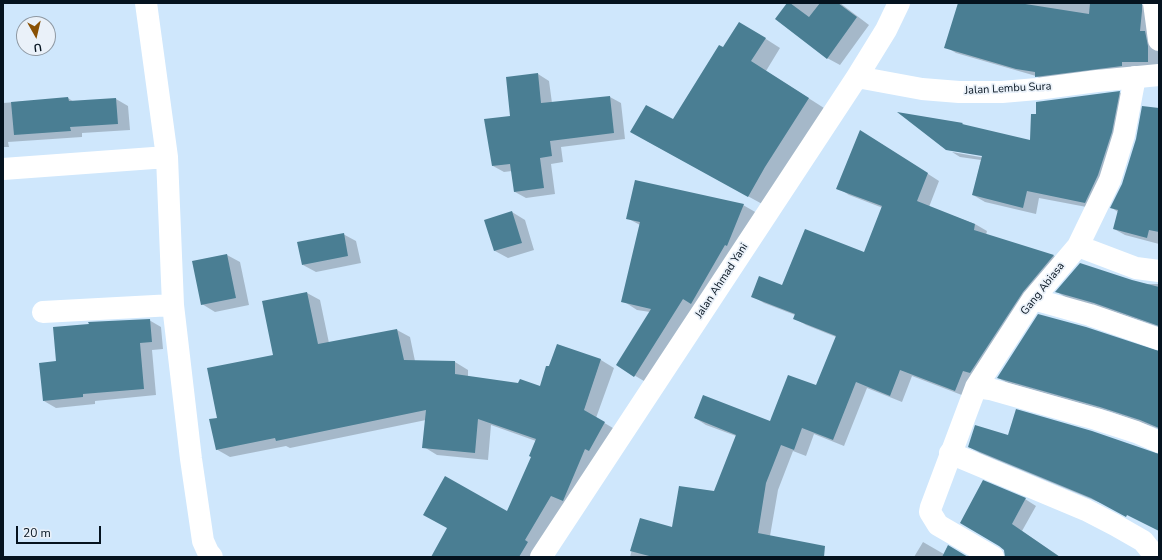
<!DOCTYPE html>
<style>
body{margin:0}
#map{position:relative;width:1162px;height:560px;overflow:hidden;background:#cfe7fc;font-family:"Nunito Sans",sans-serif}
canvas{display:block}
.frame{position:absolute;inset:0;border:4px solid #05131f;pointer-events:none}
.north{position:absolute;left:16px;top:16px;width:40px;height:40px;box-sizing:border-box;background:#eaf1f9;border:1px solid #8e98a2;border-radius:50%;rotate:172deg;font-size:11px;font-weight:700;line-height:16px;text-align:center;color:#05131f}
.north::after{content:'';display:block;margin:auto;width:14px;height:18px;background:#895105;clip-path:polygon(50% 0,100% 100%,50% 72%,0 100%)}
.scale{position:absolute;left:16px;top:526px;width:85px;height:18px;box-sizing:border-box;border:2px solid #05131f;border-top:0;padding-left:5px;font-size:12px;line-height:14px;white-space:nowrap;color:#05131f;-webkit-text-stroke:3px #eaf1f9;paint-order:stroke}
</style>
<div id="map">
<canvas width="1162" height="560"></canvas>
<div class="frame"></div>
<div class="north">U</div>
<div class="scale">20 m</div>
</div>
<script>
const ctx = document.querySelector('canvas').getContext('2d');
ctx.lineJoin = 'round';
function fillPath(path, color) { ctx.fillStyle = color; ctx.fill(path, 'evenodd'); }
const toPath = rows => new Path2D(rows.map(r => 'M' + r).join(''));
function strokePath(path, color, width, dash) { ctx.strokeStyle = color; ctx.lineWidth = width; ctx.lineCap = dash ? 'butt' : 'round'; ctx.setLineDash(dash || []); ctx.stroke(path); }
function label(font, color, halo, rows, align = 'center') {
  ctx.font = font + ' "Nunito Sans",sans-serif'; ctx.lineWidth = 3.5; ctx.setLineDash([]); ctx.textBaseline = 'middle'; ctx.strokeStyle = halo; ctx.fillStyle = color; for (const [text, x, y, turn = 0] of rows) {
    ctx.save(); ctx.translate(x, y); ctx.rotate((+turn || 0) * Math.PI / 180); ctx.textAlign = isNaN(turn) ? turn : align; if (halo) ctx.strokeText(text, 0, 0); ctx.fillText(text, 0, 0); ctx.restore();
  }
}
fillPath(toPath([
 [788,3,840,3,869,25,840,65,827,58],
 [962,3,1141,4,1152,10,1158,52,1158,67,1046,82,1036,76,956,53,946,47],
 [755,32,780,48,766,71,824,108,764,205,647,141,673,120,723,48],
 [538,74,549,81,552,103,610,97,621,103,625,139,561,147,563,162,551,164,555,194,526,198,515,192,512,171,504,172,493,166,511,116],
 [1119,92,1131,99,1097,209,1039,198,1036,214,985,202,973,195,981,160,960,157,952,152,986,158,987,156,948,150,901,114,962,124,966,126,1031,141,1037,115],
 [68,98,74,102,116,99,128,106,130,130,82,133,82,137,8,142,9,147,3,147,3,103],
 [1159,109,1159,244,1125,235,1114,229,1118,212,1112,208],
 [872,138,939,181,929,207,975,224,987,231,986,235,1054,256,1065,262,967,397,912,376,902,402,867,388,844,446,814,434,806,456,793,451,778,490,770,536,805,557,630,557,640,519,673,529,715,493,736,436,706,425,695,418,770,423,817,387,836,337,806,325,794,318,795,315,764,303,752,296,782,287,865,253,883,208,849,195,838,188],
 [743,205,757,213,649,384,617,365,650,312,637,310,623,301,640,225,627,218],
 [512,212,525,220,534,250,508,258,495,251,486,220],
 [343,234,356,241,361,263,316,272,303,265],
 [227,255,240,262,249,305,215,312,202,304],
 [1131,281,1146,284,1159,284,1159,327,1105,309,1067,298,1057,292],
 [307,293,320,300,329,343,397,330,410,337,415,361,455,362,468,370,468,377,540,387,558,345,601,360,614,368,596,418,618,431,537,557,432,557,508,513,532,457,536,441,491,425,488,460,437,455,424,447,426,420,290,448,286,446,230,457,216,449,218,418,275,356],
 [149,320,161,327,163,349,152,350,156,395,95,401,95,404,56,408,44,401,57,362],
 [1159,352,1159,429,1111,412,1008,383,998,378],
 [1009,437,1159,455,1159,525,1096,501,980,453,969,447],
 [1025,499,1036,506,1022,531,1060,557,1006,557,1004,550,1000,546],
 [923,542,949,557,966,557,914,557]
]), '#0003');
fillPath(toPath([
 [787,3,790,3,809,17,820,3,838,3,857,17,827,59,775,19],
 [958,3,1019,3,1089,14,1090,3,1142,3,1142,11,1140,31,1145,31,1148,46,1148,62,1122,62,1122,66,1035,77,1035,72,1016,69,944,48],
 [739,22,766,38,751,61,809,98,765,167,748,197,630,132,646,105,673,119,719,45,723,47],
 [538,73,541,103,610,96,614,133,550,141,552,156,540,158,544,188,514,192,510,164,492,166,484,119,510,116,506,77],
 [1120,91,1112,132,1098,175,1085,203,1027,191,1023,208,972,195,982,156,946,150,897,112,963,123,962,124,1030,140,1031,114,1036,114,1036,102],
 [68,97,69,101,116,98,118,124,70,127,71,131,14,135,11,102],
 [1142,106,1159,108,1159,232,1149,230,1147,238,1113,229,1118,210,1110,208,1122,184,1136,139],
 [860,130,928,173,917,201,975,224,974,230,1054,255,1023,292,970,373,963,371,955,391,900,370,890,396,856,382,833,440,802,428,794,450,781,445,766,483,758,533,825,546,824,557,653,557,630,551,640,518,672,527,679,486,714,491,736,435,694,418,703,395,770,421,788,375,816,385,836,336,793,319,795,314,751,297,759,276,782,285,805,229,864,252,882,206,836,189],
 [635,180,744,204,727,246,725,245,691,304,683,299,634,377,616,365,651,309,621,302,640,222,626,219],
 [512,211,522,243,494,251,484,220],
 [344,233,348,256,302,265,297,242],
 [227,254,236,298,201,305,192,261],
 [1080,263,1132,280,1159,287,1159,326,1094,303,1055,292],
 [307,292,318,344,397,329,404,360,455,361,455,374,518,383,520,379,540,386,546,366,549,366,557,344,601,359,584,410,605,422,589,451,585,449,563,501,551,496,525,540,528,542,519,557,431,557,447,528,423,515,445,476,507,511,531,457,529,456,536,439,478,419,475,453,422,448,426,410,276,441,275,438,216,450,209,419,217,418,207,368,273,355,262,301],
 [1038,314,1086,327,1159,351,1159,428,1140,420,1100,407,997,378],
 [150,319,152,342,140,343,144,389,83,394,83,397,43,401,39,363,56,361,53,327,89,324,88,322],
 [1016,409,1092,431,1159,454,1159,531,1127,515,1126,517,1091,498,968,447,975,425,1008,435],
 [983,480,1026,498,1012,524,1060,557,1005,557,1004,550,999,546,960,523],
 [948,545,968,557,942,557]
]), '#4a7e93');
strokePath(toPath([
 [146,3,167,157,173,305,191,459,203,541,208,552,212,557],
 [1154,3,1159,40],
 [3,169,167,157],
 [1078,246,1136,268,1159,271],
 [1033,299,1090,315,1159,339],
 [43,312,173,305],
 [976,387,990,389,1096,419,1136,432,1159,442],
 [950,453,1086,510,1115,525,1143,541,1156,557],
 [993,557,938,525,930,512,931,507,976,387,1033,299,1078,246,1110,180,1124,135,1135,77]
]), '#fff', 22);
strokePath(toPath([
 [857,77,922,89,959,92,1002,92,1037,89,1097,81,1159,75],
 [541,557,857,77,886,30,899,3]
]), '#fff', 22);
label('11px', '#05131f', '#eaf1f9', [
 ["Jalan Lembu Sura",1008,89,-3],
 ["Jalan Ahmad Yani",722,281,-57],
 ["Gang Abiasa",1043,289,-52]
]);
</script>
